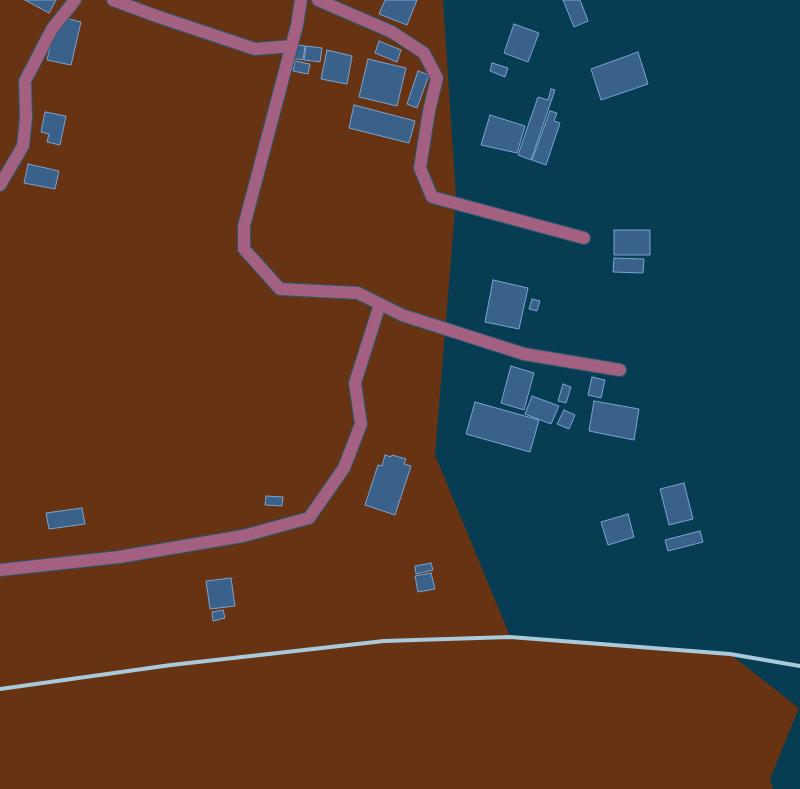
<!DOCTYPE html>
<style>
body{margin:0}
canvas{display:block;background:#063d53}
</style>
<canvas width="800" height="789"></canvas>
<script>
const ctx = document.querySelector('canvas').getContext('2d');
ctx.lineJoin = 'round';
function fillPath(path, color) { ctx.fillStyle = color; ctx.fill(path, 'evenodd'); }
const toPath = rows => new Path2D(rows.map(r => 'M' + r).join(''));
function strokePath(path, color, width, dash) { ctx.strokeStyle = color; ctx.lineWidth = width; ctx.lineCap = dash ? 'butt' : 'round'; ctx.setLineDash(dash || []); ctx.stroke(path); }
fillPath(toPath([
 [0,0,443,0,456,197,435,455,510,636,730,654,799,708,770,779,773,789,0,789]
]), '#673312');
const building = toPath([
 [25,0,56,0,49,13,25,0],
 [385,0,417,0,407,25,379,14,385,0],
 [563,0,580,0,588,21,574,27,563,0],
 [57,16,81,22,71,65,47,60,57,16],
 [514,24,539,33,528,62,504,53,514,24],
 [379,41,401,50,397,62,375,53,379,41],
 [294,44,305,46,303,60,292,58,294,44],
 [306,46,322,48,320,62,304,60,306,46],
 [327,50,352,56,347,84,321,79,327,50],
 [638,52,648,84,601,100,591,69,638,52],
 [368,59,406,68,397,106,359,97,368,59],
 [295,61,310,64,308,74,293,71,295,61],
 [492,63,508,68,505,77,490,71,492,63],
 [418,71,429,75,417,108,407,104,418,71],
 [551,89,555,90,531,160,518,155,538,97,548,100,551,89],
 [354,105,415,121,409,143,349,128,354,105],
 [550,111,557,113,554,121,560,123,546,165,532,160,550,111],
 [45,112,66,116,60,145,47,142,49,134,41,132,45,112],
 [490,115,525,126,517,153,481,145,490,115],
 [28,164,59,171,55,189,24,183,28,164],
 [614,230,650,230,650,255,614,255,614,230],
 [614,258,644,259,643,273,613,272,614,258],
 [493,280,528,288,519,329,485,322,493,280],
 [532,299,540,301,537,311,529,309,532,299],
 [511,366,534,373,524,410,501,403,511,366],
 [592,377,605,380,601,398,588,395,592,377],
 [563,384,571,387,566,403,558,401,563,384],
 [532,396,559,406,551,424,525,414,532,396],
 [594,401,639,409,634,440,589,431,594,401],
 [475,402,539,420,530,452,466,434,475,402],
 [564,410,575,415,569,429,557,424,564,410],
 [385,455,391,457,392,455,406,459,404,464,411,466,395,515,365,505,378,465,382,466,385,455],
 [684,483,693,519,669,525,660,489,684,483],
 [266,496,283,497,282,506,265,505,266,496],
 [82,508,85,524,49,529,46,513,82,508],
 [628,514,634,537,608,545,601,522,628,514],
 [700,531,703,542,668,551,665,540,700,531],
 [431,563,433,570,416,574,415,566,431,563],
 [431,573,435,589,418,592,415,576,431,573],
 [231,578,235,606,210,609,206,581,231,578],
 [223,610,225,618,213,621,212,612,223,610]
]);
fillPath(building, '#3a618a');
strokePath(building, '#7aa4d1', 1);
const minor = toPath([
 [113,0,159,17,255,49,292,46],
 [301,0,297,25,244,226,244,249,280,289,358,293,402,315,524,354,620,370],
 [318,0,392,32,424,53,437,78,429,111,420,168,432,197,584,238],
 [0,185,23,146,26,118,25,81,52,29,75,0],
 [0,570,119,557,243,536,309,518,344,468,361,424,355,383,380,304]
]);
strokePath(minor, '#275a6f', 14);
strokePath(minor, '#a36080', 12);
strokePath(toPath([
 [0,689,171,665,384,641,510,637,730,654,800,666]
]), '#a8cadb', 4);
</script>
